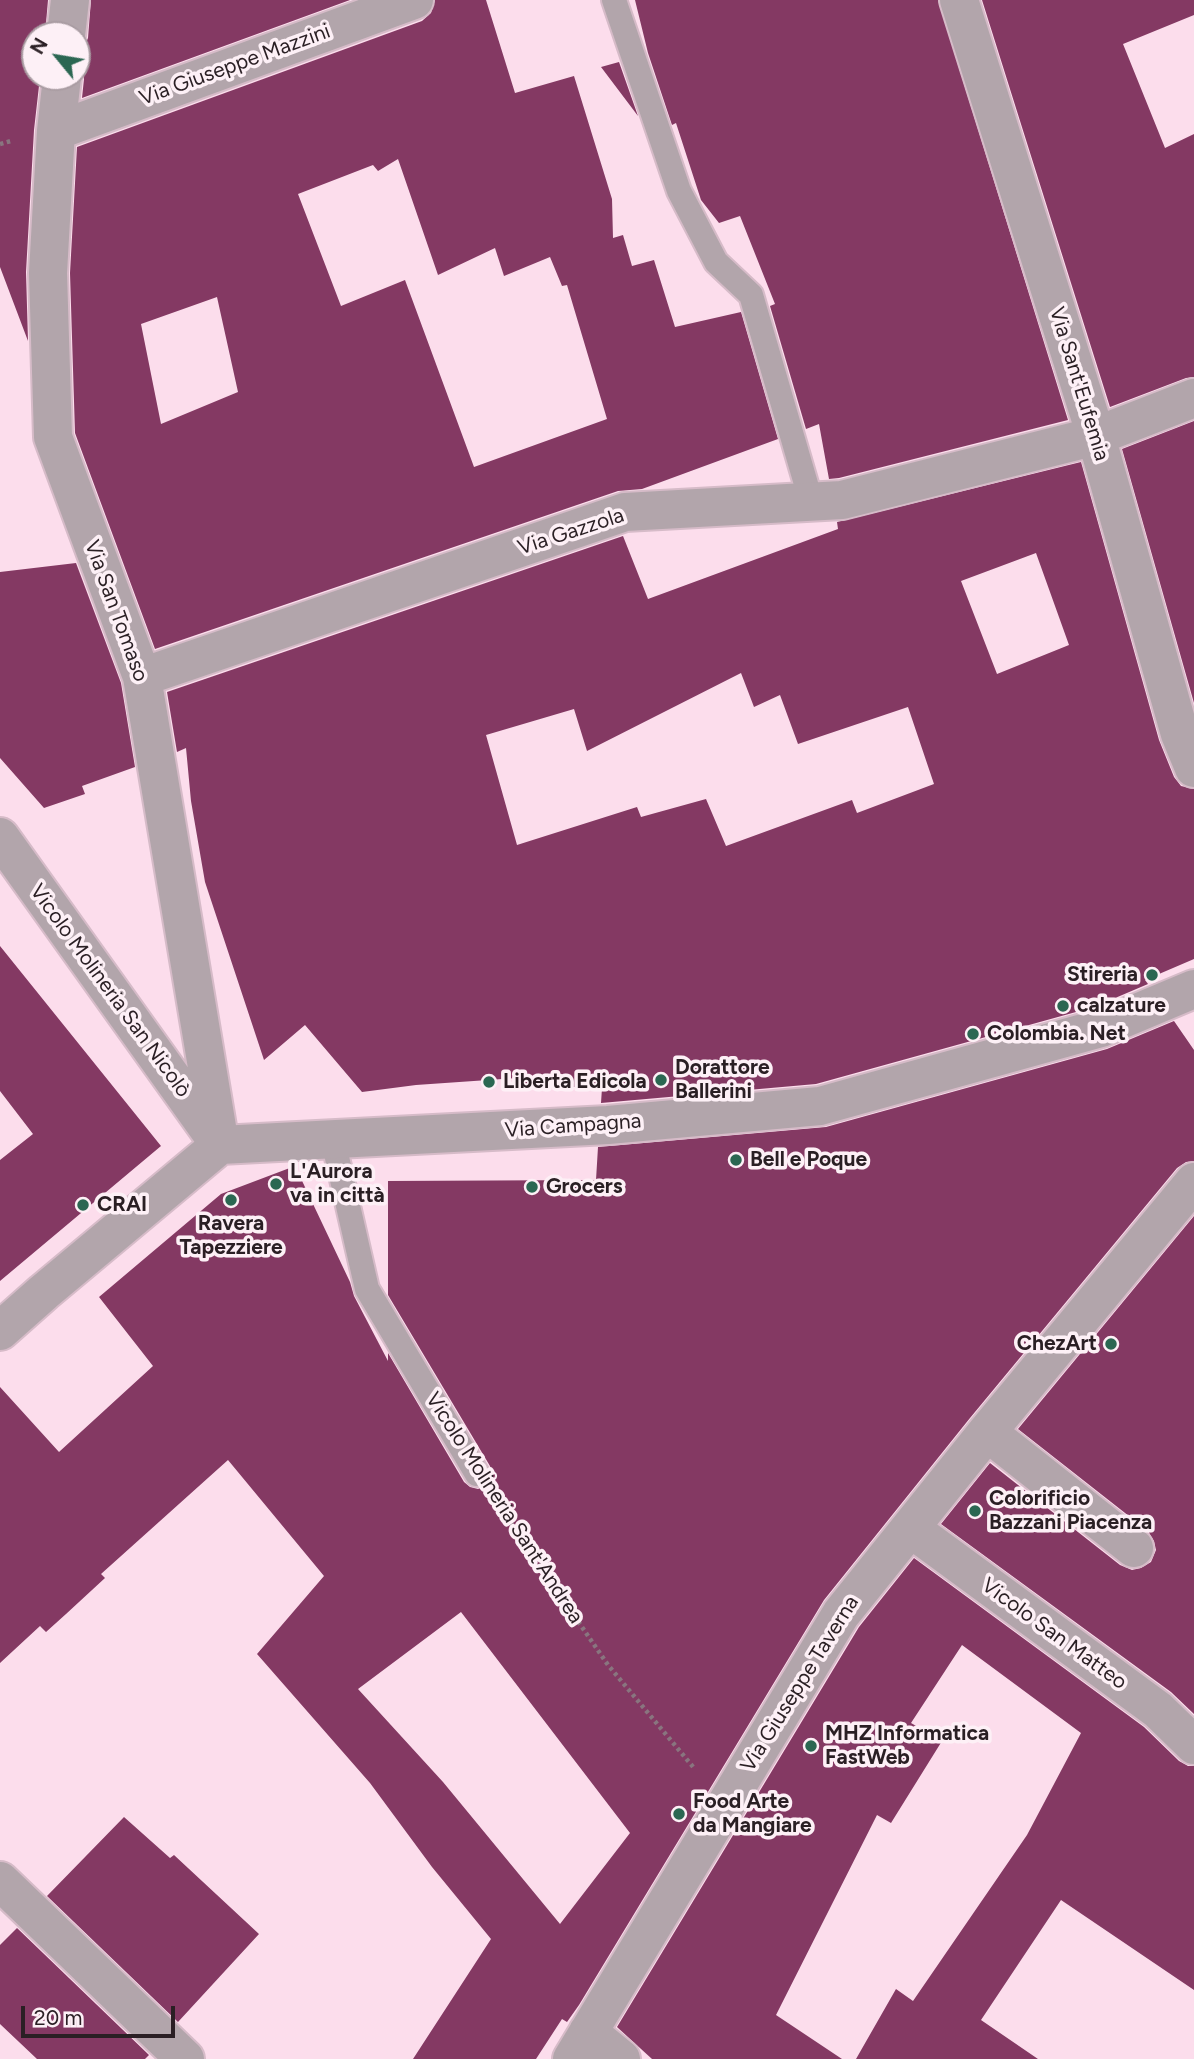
<!DOCTYPE html>
<meta charset="utf-8">
<style>
body{margin:0}
#map{position:relative;width:1194px;height:2059px;overflow:hidden;background:#fcddec;font-family:Figtree,sans-serif}
canvas{display:block}
.north{position:absolute;left:21px;top:21px;width:70px;height:70px;box-sizing:border-box;background:#fdf0f6;border:2px solid #a99ca2;border-radius:50%;rotate:300deg;font-size:19px;font-weight:700;line-height:28px;text-align:center;color:#2a1f24}
.north::after{content:'';display:block;margin:auto;width:24px;height:32px;background:#2b6752;clip-path:polygon(50% 0,100% 100%,50% 72%,0 100%)}
.scale{position:absolute;left:21px;top:2006px;width:154px;height:32px;box-sizing:border-box;border:4px solid #2a1f24;border-top:0;padding-left:9px;font-size:21px;line-height:24px;white-space:nowrap;color:#2a1f24;-webkit-text-stroke:5px #fdf0f6;paint-order:stroke}
</style>
<div id="map">
<canvas width="1194" height="2059"></canvas>
<div class="north">N</div>
<div class="scale">20 m</div>
</div>
<script>
const ctx = document.querySelector('canvas').getContext('2d');
ctx.lineJoin = 'round';
function fillPath(path, color) { ctx.fillStyle = color; ctx.fill(path, 'evenodd'); }
const toPath = rows => new Path2D(rows.map(r => 'M' + r).join(''));
function strokePath(path, color, width, dash) { ctx.strokeStyle = color; ctx.lineWidth = width; ctx.lineCap = dash ? 'butt' : 'round'; ctx.setLineDash(dash || []); ctx.stroke(path); }
function label(font, color, halo, rows, align = 'center') {
  ctx.font = font + ' Figtree,sans-serif'; ctx.lineWidth = 7; ctx.setLineDash([]); ctx.textBaseline = 'middle'; ctx.strokeStyle = halo; ctx.fillStyle = color; for (const [text, x, y, turn = 0] of rows) {
    ctx.save(); ctx.translate(x, y); ctx.rotate((+turn || 0) * Math.PI / 180); ctx.textAlign = isNaN(turn) ? turn : align; if (halo) ctx.strokeText(text, 0, 0); ctx.fillText(text, 0, 0); ctx.restore();
  }
}
fillPath(toPath([
 [0,0,48,0,45,35,35,35,35,77,40,77,34,130,26,272,28,341,0,267],
 [91,0,350,0,82,98,84,79,82,69,77,62,77,53,84,47,88,38],
 [435,0,486,0,515,93,574,76,612,199,613,238,623,235,632,266,654,260,675,327,741,312,778,439,642,489,618,491,155,649,75,433,70,273,77,147,422,21,431,13],
 [398,159,438,275,495,248,504,276,550,257,562,286,567,285,607,419,474,467,405,280,341,306,298,194,373,165,378,171],
 [217,297,238,392,161,424,141,324],
 [635,0,938,0,1068,420,839,478,829,479,819,424,806,429,770,306,775,304,740,216,719,223,701,200,676,123,672,125,648,53],
 [982,0,1194,0,1194,15,1123,44,1165,148,1194,134,1194,377,1186,378,1110,407],
 [619,62,638,116,601,67],
 [1194,421,1194,703,1122,449],
 [1081,462,1159,740,1174,777,1181,786,1194,789,1194,959,1145,980,1148,984,1094,1007,816,1084,601,1103,602,1088,519,1085,517,1078,416,1085,362,1092,305,1025,264,1060,205,882,191,801,186,748,177,752,167,692,623,536,648,599,838,529,837,522],
 [1036,553,1069,645,997,674,961,581],
 [741,673,754,707,780,695,798,744,908,707,934,784,857,813,852,800,726,846,706,799,641,817,637,807,517,845,486,735,574,709,587,751],
 [76,563,121,683,135,767,82,786,85,794,44,808,0,758,0,572],
 [0,946,161,1146,0,1281,0,1160,33,1134,0,1091],
 [1174,1021,1194,1050,1194,1161,1186,1162,1177,1168,970,1418,824,1600,579,2005,567,2022,562,2019,536,2059,413,2059,491,1939,432,1867,370,1783,257,1654,324,1576,228,1460,101,1574,105,1578,66,1614,46,1632,40,1626,0,1663,0,1387,59,1452,153,1366,99,1297,221,1194,295,1166,350,1282,354,1296,388,1361,388,1353,464,1482,470,1487,478,1489,485,1486,490,1481,492,1473,490,1466,388,1295,388,1181,596,1180,598,1147,826,1127,1107,1049],
 [461,1612,630,1833,560,1924,443,1782,358,1689],
 [1194,1216,1194,1714,1171,1692,941,1524,990,1463,1120,1565,1132,1570,1141,1568,1151,1562,1156,1550,1154,1541,1148,1531,1018,1429],
 [914,1558,1144,1727,1179,1761,1188,1766,1194,1766,1194,1990,1061,1900,981,2020,1038,2059,856,2059,896,1989,913,2001,1027,1835,1081,1733,962,1645,911,1723,942,1741,891,1823,877,1815,776,2015,842,2059,652,2059,617,2027,859,1627],
 [124,1817,170,1858,174,1855,259,1934,178,2022,47,1896],
 [17,1928,149,2055,145,2059,37,2059,0,2024,0,1945]
]), '#843963');
const lane = toPath([
 [614,0,679,191,716,262,751,295,811,501],
 [333,1140,367,1289,477,1474]
]);
const street = toPath([
 [959,0,1096,436,1180,734,1194,768],
 [66,35,70,0],
 [62,77,56,131,48,273,53,437,142,677,220,1145],
 [56,131,414,0],
 [142,677,625,512,842,500,1096,436,1194,398],
 [0,837,215,1138],
 [0,1331,44,1292,220,1145,608,1125,820,1106,1101,1028,1194,989],
 [987,1432,1134,1548],
 [910,1528,1158,1710,1194,1745],
 [0,1881,185,2059],
 [588,2032,621,2059],
 [572,2059,841,1614,987,1432,1194,1182]
]);
strokePath(lane, '#d6bbc8', 28);
strokePath(street, '#d6bbc8', 42);
strokePath(toPath([
 [0,144,11,141],
 [499,1506,608,1665,694,1768]
]), '#89757f', 4.5, [3.5, 3.5]);
strokePath(lane, '#b2a5ab', 24);
strokePath(street, '#b2a5ab', 38);
for (const [x, y, r, color] of [
 [1152,975,7,"#2b6752"],
 [1063,1006,7,"#2b6752"],
 [973,1034,7,"#2b6752"],
 [661,1080,7,"#2b6752"],
 [489,1082,7,"#2b6752"],
 [736,1160,7,"#2b6752"],
 [276,1184,7,"#2b6752"],
 [532,1187,7,"#2b6752"],
 [231,1200,7,"#2b6752"],
 [83,1205,7,"#2b6752"],
 [1111,1344,7,"#2b6752"],
 [975,1511,7,"#2b6752"],
 [811,1746,7,"#2b6752"],
 [679,1814,7,"#2b6752"]
]) { const dot = new Path2D(); dot.arc(x, y, r, 0, 2 * Math.PI); ctx.fillStyle = color; ctx.fill(dot); strokePath(dot, '#fdf0f6', 2.5); }
label('21px', '#2a1f24', '#fdf0f6', [
 ["Via Giuseppe Mazzini",235,65,-20],
 ["Via Sant'Eufemia",1079,384,73],
 ["Via Gazzola",571,532,-18],
 ["Via San Tomaso",116,611,70],
 ["Vicolo Molineria San Nicolò",110,991,54],
 ["Via Campagna",573,1126,-4],
 ["Vicolo Molineria Sant'Andrea",504,1508,57],
 ["Vicolo San Matteo",1054,1634,36],
 ["Via Giuseppe Taverna",800,1684,-58]
]);
label('bold 21px', '#2a1f24', '#fdf0f6', [
 ["Stireria",1138,975,"right"],
 ["calzature",1077,1006],
 ["Colombia. Net",987,1034],
 ["Dorattore",675,1068],
 ["Ballerini",675,1092],
 ["Liberta Edicola",503,1082],
 ["Bell e Poque",750,1160],
 ["L'Aurora",290,1172],
 ["va in città",290,1196],
 ["Grocers",546,1187],
 ["CRAI",97,1205],
 ["Ravera",231,1224,"center"],
 ["Tapezziere",231,1248,"center"],
 ["ChezArt",1097,1344,"right"],
 ["Colorificio",989,1499],
 ["Bazzani Piacenza",989,1523],
 ["MHZ Informatica",825,1734],
 ["FastWeb",825,1758],
 ["Food Arte",693,1802],
 ["da Mangiare",693,1826]
], 'left');
</script>
